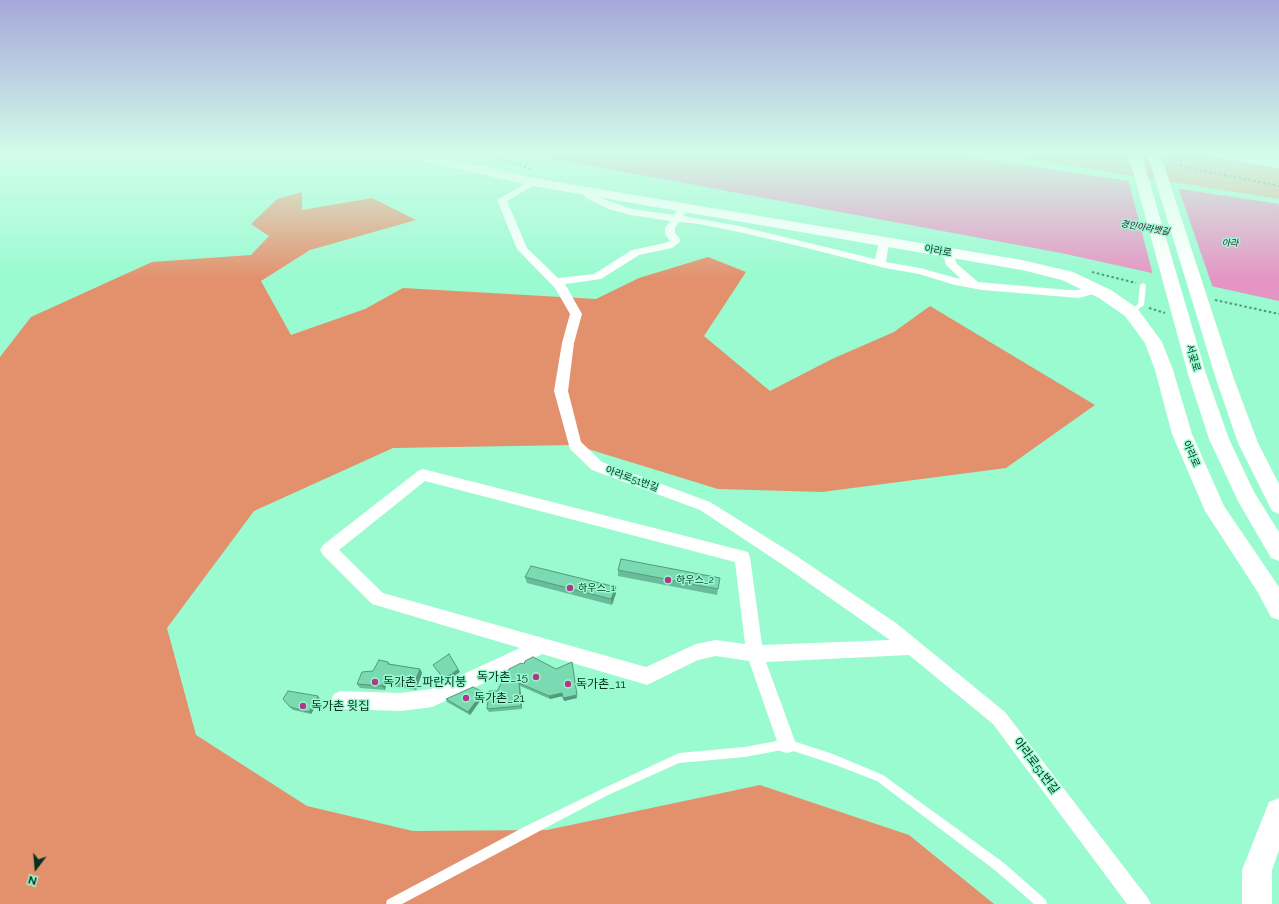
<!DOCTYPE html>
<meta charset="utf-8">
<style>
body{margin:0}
#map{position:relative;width:1279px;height:904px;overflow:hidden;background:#9afad0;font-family:Raleway,sans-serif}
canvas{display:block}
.north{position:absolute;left:16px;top:848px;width:40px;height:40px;-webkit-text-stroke:3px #9afad0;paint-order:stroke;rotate:196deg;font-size:11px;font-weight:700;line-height:16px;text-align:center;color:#043020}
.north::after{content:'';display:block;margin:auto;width:14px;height:18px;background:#043020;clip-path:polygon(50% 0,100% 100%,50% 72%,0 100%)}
</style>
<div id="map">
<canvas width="1279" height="904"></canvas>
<div class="north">N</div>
</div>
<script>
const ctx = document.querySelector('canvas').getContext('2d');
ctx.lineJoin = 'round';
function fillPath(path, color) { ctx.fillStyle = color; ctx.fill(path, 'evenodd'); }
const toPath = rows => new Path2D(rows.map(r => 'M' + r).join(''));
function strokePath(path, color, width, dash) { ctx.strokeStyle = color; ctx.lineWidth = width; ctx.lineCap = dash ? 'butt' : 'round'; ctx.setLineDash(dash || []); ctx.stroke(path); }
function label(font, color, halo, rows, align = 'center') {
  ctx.font = font + ' Raleway,"Noto Sans KR",sans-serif'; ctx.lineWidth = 3; ctx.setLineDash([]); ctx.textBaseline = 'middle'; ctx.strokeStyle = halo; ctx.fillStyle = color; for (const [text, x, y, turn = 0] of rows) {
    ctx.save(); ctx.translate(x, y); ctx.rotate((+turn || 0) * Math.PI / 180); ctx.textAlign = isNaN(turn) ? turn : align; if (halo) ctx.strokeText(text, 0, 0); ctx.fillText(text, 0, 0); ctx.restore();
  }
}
fillPath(toPath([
 [987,153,1214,153,1279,165,1279,199]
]), '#e0ae98');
fillPath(toPath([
 [302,192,302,210,372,198,416,220,310,250,261,281,291,335,365,309,403,288,596,299,639,278,708,257,746,272,704,336,770,391,832,359,894,332,930,306,1095,405,1006,468,822,492,718,489,575,445,393,448,254,511,167,628,196,735,307,806,413,831,547,830,760,785,909,835,994,904,0,904,0,357,31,317,152,262,251,255,269,236,251,224,277,199]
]), '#e3916d');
fillPath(toPath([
 [522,153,945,153,1279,204,1279,301,1061,253]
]), '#e495c3');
fillPath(toPath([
 [1128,179,1178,187,1213,288,1153,275]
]), '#9afad0');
strokePath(toPath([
 [486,153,533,170],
 [1105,153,1113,159,1124,161],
 [1114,153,1124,155],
 [1170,164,1279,186],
 [1180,166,1184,153],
 [1092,272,1136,283],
 [1215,300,1279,314],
 [1149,308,1165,313]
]), '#52987b', 2, [2.5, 2.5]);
fillPath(toPath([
 [1143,283,1146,285,1144,305,1133,313,1129,313,1129,311,1138,304,1140,285,1143,283],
 [787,739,833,754,883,775,1004,863,1046,900,1047,904,1034,904,996,871,877,781,833,764,787,749,745,757,679,763,608,795,534,834,402,904,386,904,387,900,526,826,602,789,679,753,745,747,787,739]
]), '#fff');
fillPath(toPath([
 [533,179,536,180,538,182,536,184,507,201,527,248,558,278,594,274,632,250,665,243,670,241,665,234,665,228,670,221,631,215,609,209,586,198,582,192,587,189,603,199,632,209,674,215,677,210,681,209,686,212,683,216,739,226,875,259,879,242,884,239,889,242,886,262,920,268,956,278,961,279,946,265,943,253,944,251,952,251,957,264,978,282,1068,290,1079,290,1096,285,1100,286,1102,289,1100,292,1079,298,982,290,955,285,919,274,885,268,803,247,739,232,699,224,679,222,675,228,675,233,680,239,680,242,672,248,639,255,601,279,565,284,582,314,574,343,568,391,581,442,602,462,710,502,795,555,896,623,1005,712,1147,897,1151,904,1127,904,993,724,909,655,766,662,796,744,794,751,787,753,780,751,778,744,749,661,716,656,698,660,647,685,542,654,493,679,432,707,401,711,340,709,334,706,331,700,334,694,340,691,401,693,431,689,520,648,372,604,323,555,320,550,323,545,418,471,423,469,748,552,750,557,762,645,890,640,783,565,700,510,592,470,570,449,554,391,562,343,570,314,555,288,517,249,497,200,533,179],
 [425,481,735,562,745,644,716,640,696,644,646,667,383,593,339,550,425,481]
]), '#fff');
fillPath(toPath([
 [402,153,425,153,533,178,1022,260,1073,272,1111,290,1137,308,1162,342,1173,370,1192,434,1224,506,1279,587,1279,620,1271,617,1257,591,1205,511,1172,434,1155,370,1145,343,1125,316,1099,298,1062,280,1022,270,533,186,404,156,402,153],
 [1128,153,1141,153,1206,374,1229,439,1254,492,1279,532,1279,561,1271,558,1239,503,1209,439,1188,374,1128,153],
 [1147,153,1160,153,1234,379,1258,443,1279,484,1279,514,1272,511,1238,443,1216,379,1147,153],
 [1208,153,1236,153,1279,160,1279,168,1214,157,1209,156,1208,153],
 [1279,798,1279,850,1272,870,1272,904,1242,904,1242,870,1269,802,1279,798]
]), '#fff');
fillPath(toPath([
 [618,570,718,589,717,595,618,576],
 [525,577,616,587,616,593,612,605,527,583],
 [388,662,390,664,420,669,422,673,416,690,386,685,385,690,360,688,357,684,373,671],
 [556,669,577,698,564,701,563,696,550,699,520,686,522,709,489,712,487,709,497,691],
 [483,692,485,694,470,715,447,702,446,699],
 [320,699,311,714,293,710,290,707]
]), '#69bc99');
fillPath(toPath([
 [616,587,616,593,612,605,611,599],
 [572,662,577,698,564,701,563,698],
 [420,669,422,673,416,690,413,686],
 [458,669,460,672,453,677,445,681,443,678],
 [383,681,386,685,385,690,382,686],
 [519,683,520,686,522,709,521,706],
 [483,692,485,694,470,715,468,712],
 [562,693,563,696,550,699,549,696],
 [318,696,320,699,311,714,309,712]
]), '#55997d');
const building = toPath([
 [621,559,720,578,718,589,618,570,621,559],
 [531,566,616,587,611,599,525,577,531,566],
 [449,654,458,669,452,674,443,678,433,665,449,654],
 [533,657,556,669,572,662,577,695,563,698,562,693,549,696,519,683,521,706,487,709,489,691,497,691,509,669,521,663,524,664,525,661,533,657],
 [379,660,388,662,388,664,420,669,413,686,383,681,382,686,357,684,362,672,373,671,379,660],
 [473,687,483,692,468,712,446,699,473,687],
 [288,691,318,696,309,712,290,707,283,699,288,691]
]);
fillPath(building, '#7adbb2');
strokePath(building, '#55997d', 1);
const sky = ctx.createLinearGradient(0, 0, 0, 279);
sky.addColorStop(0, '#a6a8d9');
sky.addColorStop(0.55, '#d2fdea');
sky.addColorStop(1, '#d2fdea00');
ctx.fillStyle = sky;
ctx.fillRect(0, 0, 1279, 279);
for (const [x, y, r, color] of [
 [668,580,4,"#b23788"],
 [570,588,4,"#b23788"],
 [536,677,4,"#b23788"],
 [375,682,4,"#b23788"],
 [568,684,4,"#b23788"],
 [466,698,4,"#b23788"],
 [303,706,4,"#b23788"]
]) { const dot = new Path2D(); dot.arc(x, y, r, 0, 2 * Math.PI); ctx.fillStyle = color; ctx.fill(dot); strokePath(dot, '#9afad0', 1.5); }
label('italic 9px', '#520c3c', '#9afad0', [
 ["경인아라뱃길",1145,228,10],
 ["아라",1230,243]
]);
label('10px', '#043020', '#9afad0', [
 ["아라로",938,251,10],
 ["서곶로",1193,358,74],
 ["아라로",1191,454,66],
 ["아라로51번길",632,479,20]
]);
label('10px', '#043020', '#9afad0', [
 ["하우스_2",676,580],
 ["하우스_1",578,588]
], 'left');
label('12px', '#043020', '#9afad0', [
 ["독가촌_15",528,677,"right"],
 ["독가촌_파란지붕",383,682],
 ["독가촌_11",576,684],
 ["독가촌_21",474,698],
 ["독가촌 윗집",311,706]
], 'left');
label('12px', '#043020', '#9afad0', [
 ["아라로51번길",1036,766,53]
]);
</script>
